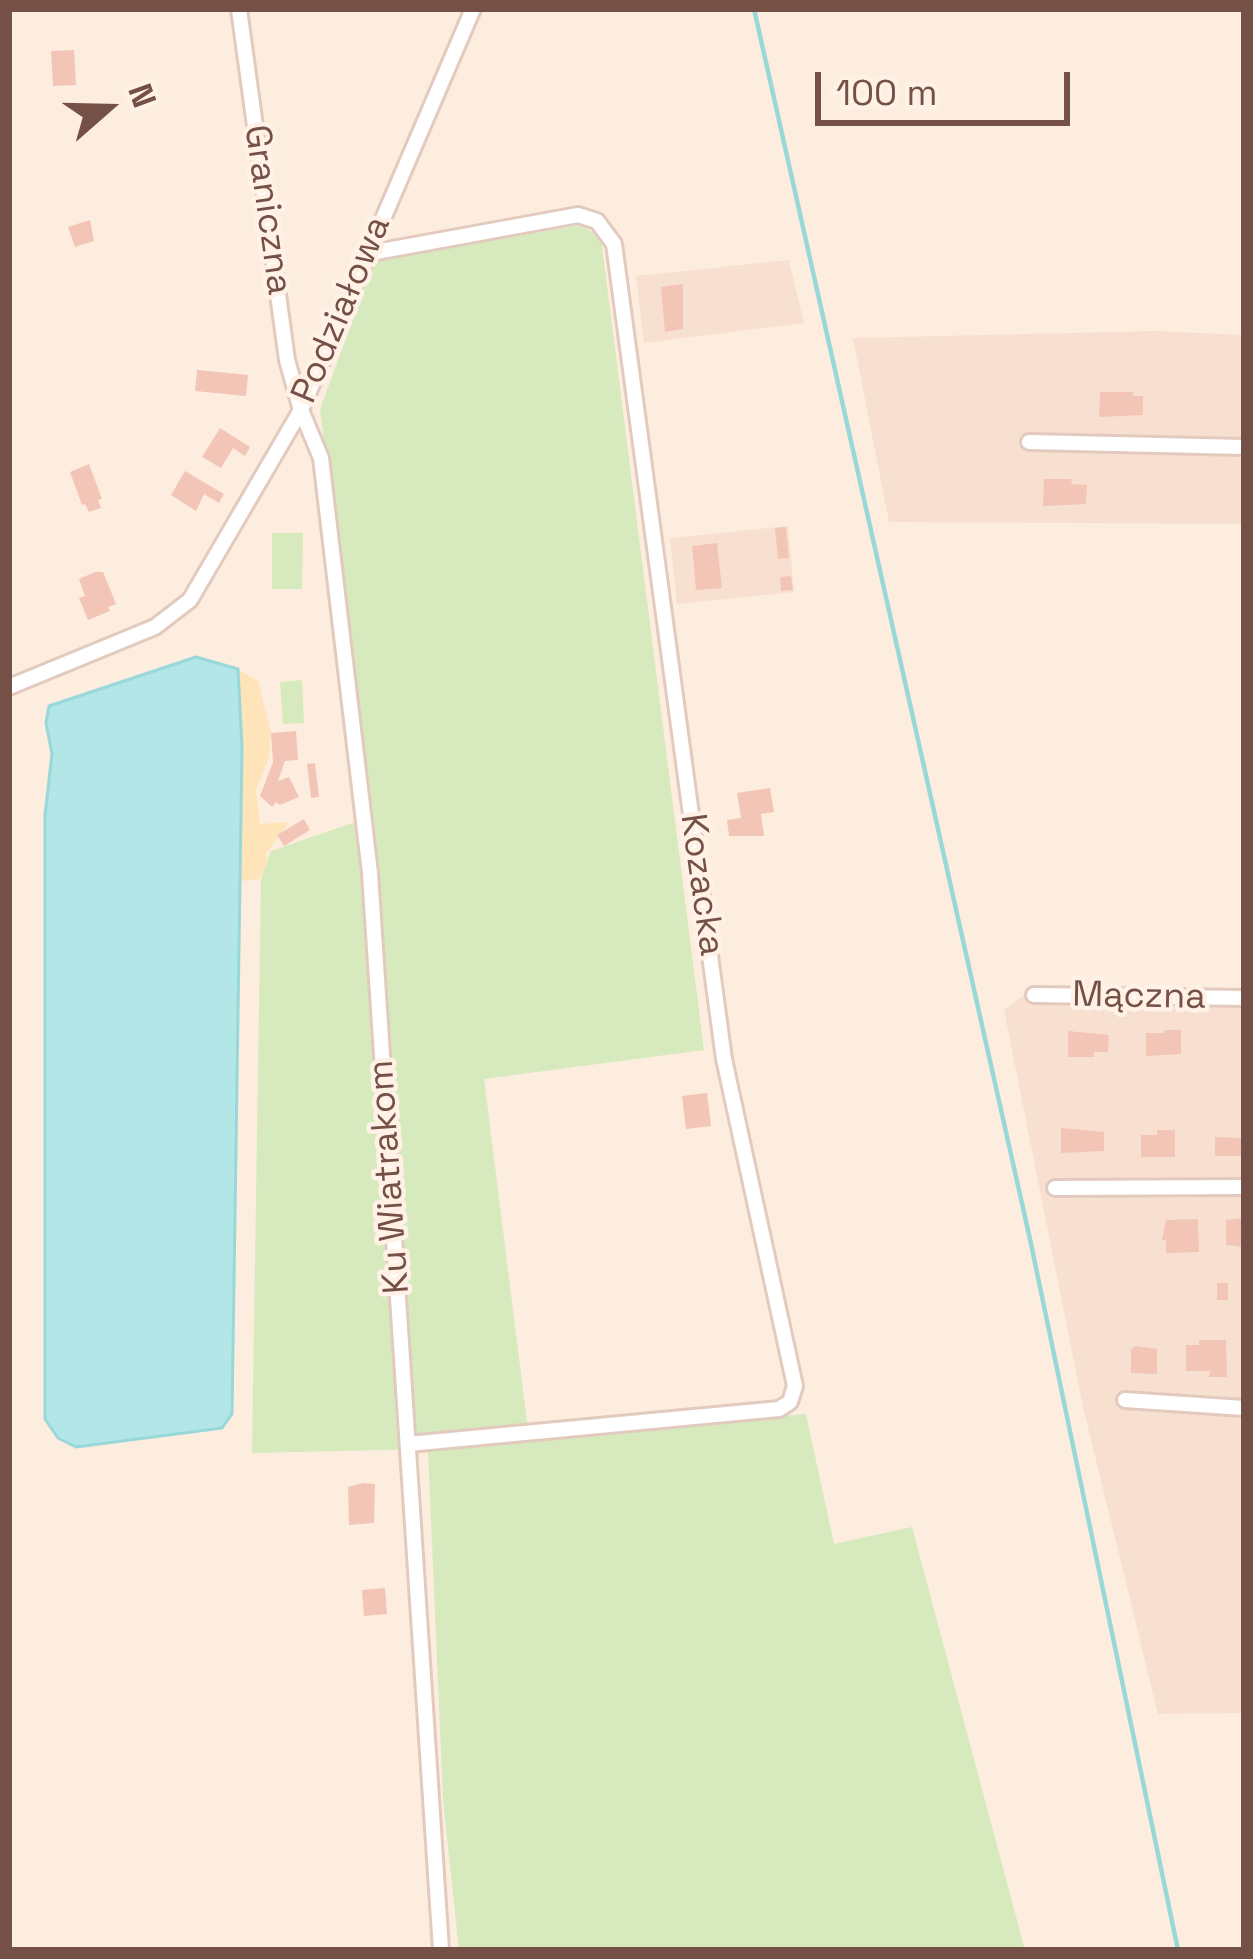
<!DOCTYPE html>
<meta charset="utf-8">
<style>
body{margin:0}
#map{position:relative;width:1253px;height:1959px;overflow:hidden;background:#fdeddf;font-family:"Space Grotesk",sans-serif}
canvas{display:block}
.frame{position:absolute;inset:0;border:12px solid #745046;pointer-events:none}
.north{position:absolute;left:48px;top:48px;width:120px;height:120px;-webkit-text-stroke:9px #fff1e6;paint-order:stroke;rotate:70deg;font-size:33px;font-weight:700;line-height:48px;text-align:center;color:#745046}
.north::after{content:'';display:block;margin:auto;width:42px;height:54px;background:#745046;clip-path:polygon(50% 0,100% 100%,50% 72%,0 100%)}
.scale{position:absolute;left:815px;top:72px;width:255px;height:54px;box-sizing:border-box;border:6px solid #745046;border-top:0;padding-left:15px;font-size:36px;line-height:42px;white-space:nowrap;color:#745046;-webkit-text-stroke:9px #fff1e6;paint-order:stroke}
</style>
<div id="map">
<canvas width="1253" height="1959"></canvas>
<div class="frame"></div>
<div class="north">N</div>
<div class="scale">100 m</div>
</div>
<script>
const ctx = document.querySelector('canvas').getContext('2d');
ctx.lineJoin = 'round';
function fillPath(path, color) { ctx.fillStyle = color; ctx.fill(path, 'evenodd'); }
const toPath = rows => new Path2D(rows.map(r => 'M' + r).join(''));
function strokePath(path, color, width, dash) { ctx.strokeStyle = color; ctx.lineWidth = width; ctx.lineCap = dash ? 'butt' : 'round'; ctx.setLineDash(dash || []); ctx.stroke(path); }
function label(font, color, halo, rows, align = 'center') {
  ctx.font = font + ' "Space Grotesk",sans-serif'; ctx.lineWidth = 9; ctx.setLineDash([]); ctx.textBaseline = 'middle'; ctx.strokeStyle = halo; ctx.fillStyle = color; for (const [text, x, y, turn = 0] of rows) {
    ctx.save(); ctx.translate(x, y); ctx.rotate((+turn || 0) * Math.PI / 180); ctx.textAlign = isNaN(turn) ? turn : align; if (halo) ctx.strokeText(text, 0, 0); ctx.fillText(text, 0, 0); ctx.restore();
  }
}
fillPath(toPath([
 [789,260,804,323,644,343,636,276],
 [1156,331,1244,335,1244,524,889,522,853,338],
 [788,526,794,592,677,604,670,538],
 [1244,991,1244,1713,1158,1714,1083,1407,1004,1010,1028,992]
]), '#f7e0d0');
fillPath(toPath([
 [581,225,601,238,704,1050,484,1079,529,1438,806,1414,834,1544,912,1527,1025,1950,459,1950,443,1800,428,1449,252,1453,261,879,271,851,370,817,320,409,375,260],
 [272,533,303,533,302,589,272,589],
 [302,680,304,723,283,724,280,682]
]), '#d6eabe');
fillPath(toPath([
 [238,669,258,681,271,733,269,758,256,790,260,824,289,822,265,855,268,860,260,879,240,881,242,747]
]), '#fee4b8');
const water = toPath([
 [196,657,238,669,242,747,232,1414,222,1428,76,1447,58,1438,45,1419,45,815,52,754,46,723,49,706,196,657]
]);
fillPath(water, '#b3e6e6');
strokePath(water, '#99d8d9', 3);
strokePath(toPath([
 [754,9,1030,1239,1178,1950]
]), '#99d8d9', 4.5);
fillPath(toPath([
 [74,50,76,85,53,86,51,51],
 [90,220,94,241,75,247,68,227],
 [683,284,683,329,665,332,661,287],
 [197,370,248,375,246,396,195,391],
 [1100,392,1133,392,1133,396,1143,396,1143,415,1099,417],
 [220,428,250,447,245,456,233,448,221,468,202,457],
 [89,464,102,499,98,500,101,508,89,512,85,504,82,505,70,472],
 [185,471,224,494,219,503,204,494,196,511,171,495],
 [1044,479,1072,479,1071,484,1087,485,1086,504,1043,506],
 [786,527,789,558,778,559,775,528],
 [717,543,722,588,696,590,692,546],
 [95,572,103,572,116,604,108,607,110,611,88,620,79,598,85,596,79,579],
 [791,576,793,590,781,591,780,577],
 [296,731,298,760,285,761,278,781,289,777,299,797,280,805,276,802,272,807,260,796,273,762,271,733],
 [315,763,319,797,311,798,307,764],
 [770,788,774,812,761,814,764,836,729,836,727,820,741,818,737,793],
 [304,819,310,830,284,846,277,835],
 [1164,1030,1181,1030,1181,1054,1146,1056,1146,1033,1164,1033],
 [1068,1031,1109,1035,1108,1052,1094,1052,1094,1057,1068,1057],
 [707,1093,711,1126,686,1129,682,1096],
 [1061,1128,1104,1132,1104,1151,1061,1153],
 [1157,1130,1175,1130,1175,1157,1141,1157,1141,1135,1157,1135],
 [1215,1137,1241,1138,1241,1156,1215,1156],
 [1244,1218,1244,1247,1226,1245,1226,1220],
 [1198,1219,1199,1252,1166,1253,1166,1240,1162,1240,1166,1220],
 [1217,1283,1228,1283,1228,1300,1217,1300],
 [1199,1340,1226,1340,1227,1377,1209,1377,1210,1371,1186,1371,1186,1345,1199,1345],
 [1136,1346,1157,1349,1157,1374,1131,1373,1131,1349],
 [363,1483,375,1484,374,1523,349,1525,348,1487],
 [385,1588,387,1614,364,1616,362,1590]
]), '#f3c5b6');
const street = toPath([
 [239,9,287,360,301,410,321,458,370,873,441,1950],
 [365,254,578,215,597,221,614,244,724,1059,795,1386,790,1402,779,1409,408,1444],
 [1029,442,1244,447],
 [9,687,155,627,190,600,301,410,473,9],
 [1034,995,1244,998],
 [1055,1188,1244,1187],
 [1125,1400,1244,1408]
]);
strokePath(street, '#e3cabe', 20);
strokePath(street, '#fff', 14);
label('36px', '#745046', '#fff1e6', [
 ["Graniczna",267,210,82],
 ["Podziałowa",342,310,-67],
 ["Kozacka",701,885,82],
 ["Mączna",1139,997,1],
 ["Ku Wiatrakom",390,1177,-94]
]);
</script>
